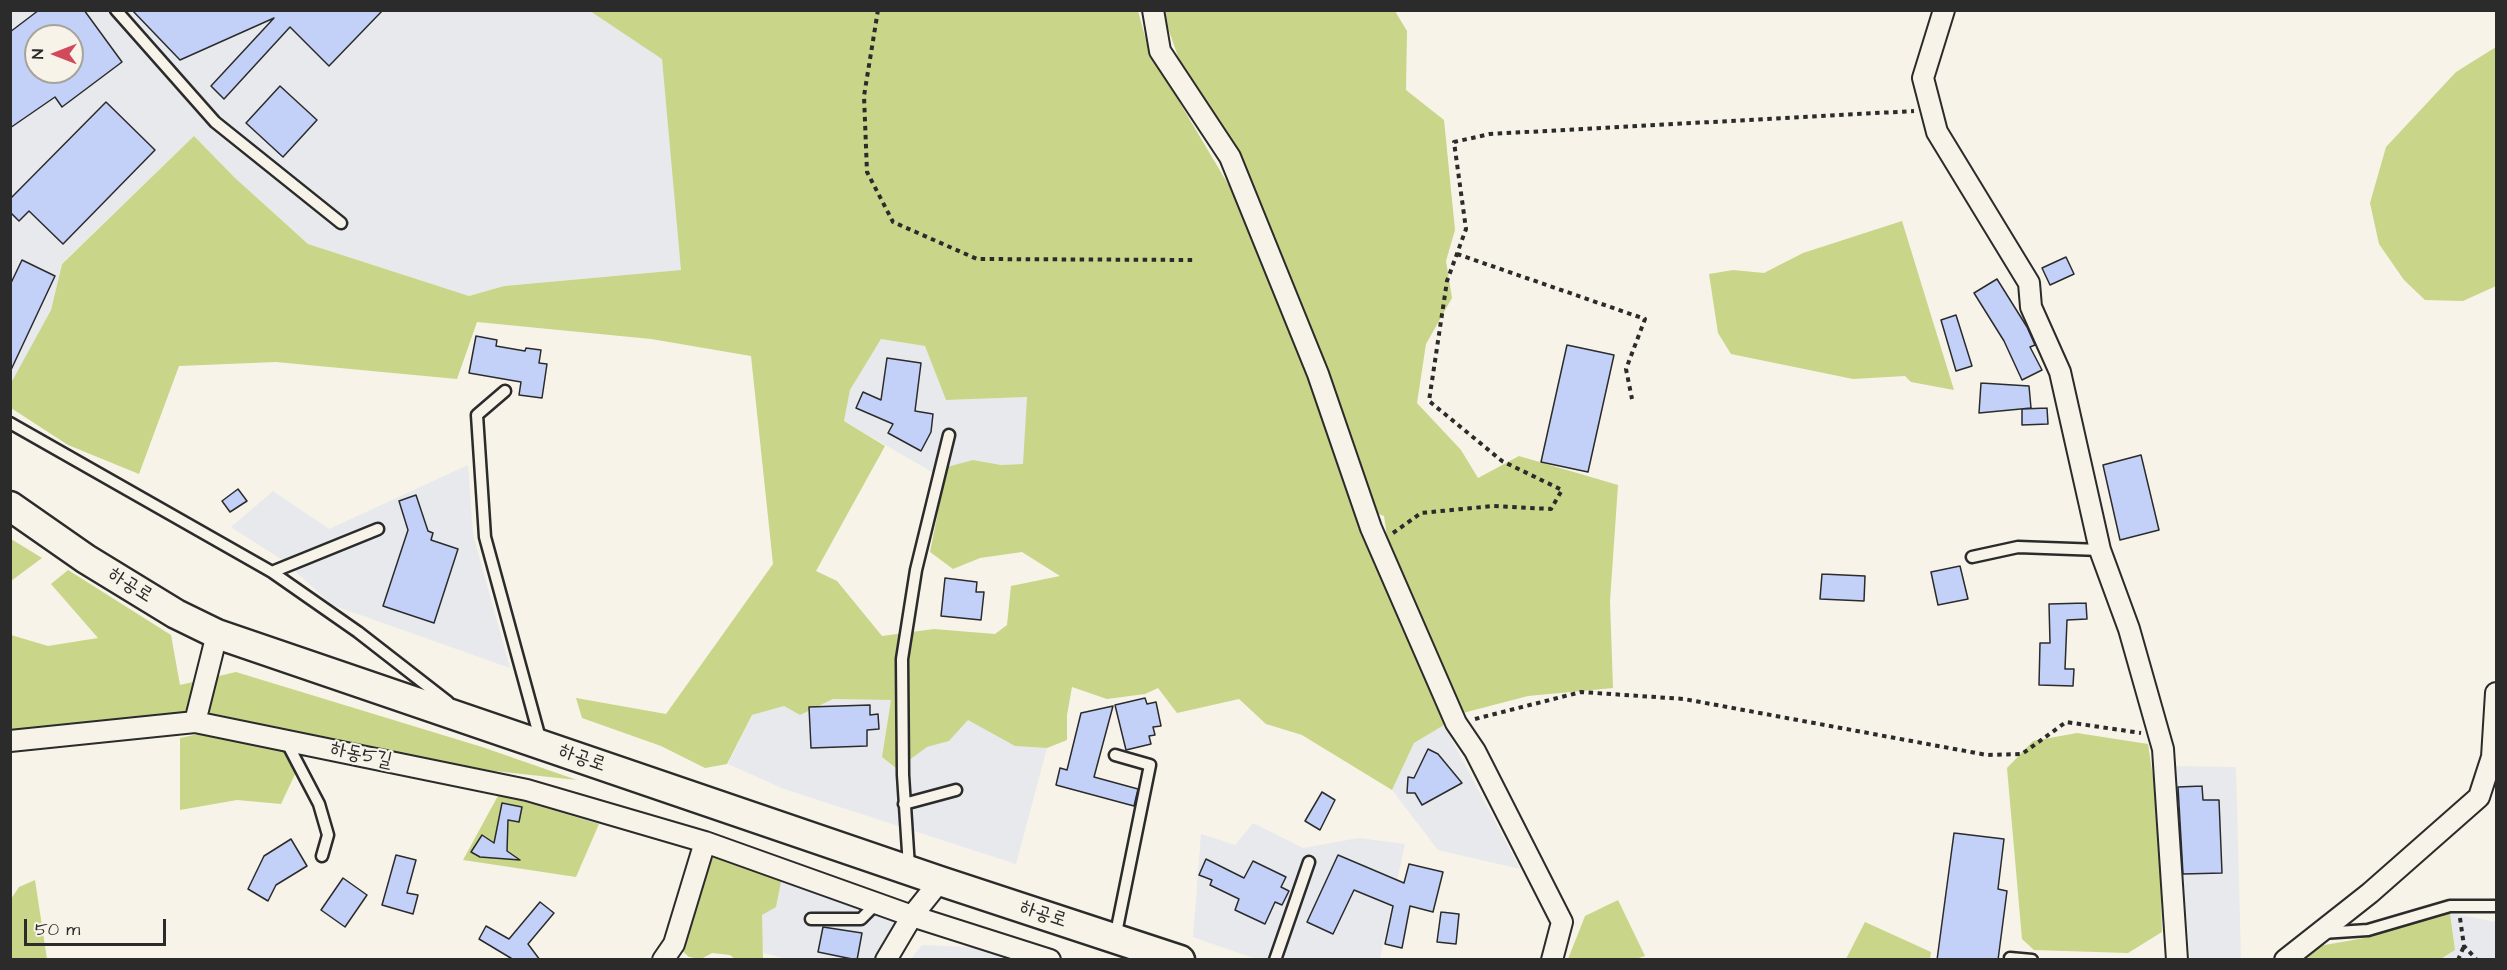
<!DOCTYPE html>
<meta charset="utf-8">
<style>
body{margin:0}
#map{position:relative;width:2507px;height:970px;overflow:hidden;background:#f7f3e8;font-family:"Architects Daughter",sans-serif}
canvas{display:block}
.frame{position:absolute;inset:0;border:12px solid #2b2b2b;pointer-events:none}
.north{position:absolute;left:24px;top:24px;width:60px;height:60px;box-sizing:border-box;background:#f7f3e8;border:2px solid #a5a39c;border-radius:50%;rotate:270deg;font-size:16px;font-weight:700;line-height:24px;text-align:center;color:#2b2b2b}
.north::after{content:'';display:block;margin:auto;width:21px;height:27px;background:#d1495b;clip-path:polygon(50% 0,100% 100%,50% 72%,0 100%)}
.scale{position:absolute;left:24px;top:919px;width:142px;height:27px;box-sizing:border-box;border:3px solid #2b2b2b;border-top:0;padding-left:8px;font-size:18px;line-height:21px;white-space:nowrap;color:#2b2b2b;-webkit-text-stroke:4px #f7f3e8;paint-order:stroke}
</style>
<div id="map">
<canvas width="2507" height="970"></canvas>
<div class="frame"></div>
<div class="north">N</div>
<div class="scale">50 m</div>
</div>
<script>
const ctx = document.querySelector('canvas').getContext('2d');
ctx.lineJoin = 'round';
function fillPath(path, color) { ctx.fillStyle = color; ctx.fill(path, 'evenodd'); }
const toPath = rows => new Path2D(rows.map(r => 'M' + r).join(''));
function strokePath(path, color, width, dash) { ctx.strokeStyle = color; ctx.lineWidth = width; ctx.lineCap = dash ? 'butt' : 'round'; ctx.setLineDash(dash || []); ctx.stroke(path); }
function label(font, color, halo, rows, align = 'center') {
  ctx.font = font + ' "Architects Daughter","Poor Story",sans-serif'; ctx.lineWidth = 4.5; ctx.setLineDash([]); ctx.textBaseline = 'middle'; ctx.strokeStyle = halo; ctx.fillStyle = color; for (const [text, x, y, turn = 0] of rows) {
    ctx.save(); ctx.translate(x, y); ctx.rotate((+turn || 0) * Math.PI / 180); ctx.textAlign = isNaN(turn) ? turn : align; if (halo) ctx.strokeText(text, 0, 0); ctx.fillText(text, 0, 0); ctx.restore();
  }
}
fillPath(toPath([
 [11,11,590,11,662,58,682,270,504,286,469,296,308,244,234,177,194,136,62,263,51,310,11,385],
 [36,36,72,36,72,72,36,72],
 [881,339,925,346,946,400,1027,397,1024,464,1001,465,973,460,932,472,844,421,850,390],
 [468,465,473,534,510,668,332,605,284,561,231,527,273,491,329,529],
 [833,699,891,700,882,757,896,769,927,747,949,741,968,719,1015,746,1047,748,1016,864,784,789,728,764,752,715,784,706,800,715],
 [1444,725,1520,869,1438,850,1392,790,1414,743],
 [2174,766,2236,767,2241,959,2190,959],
 [1253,823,1303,848,1359,838,1405,844,1380,959,1256,959,1193,937,1201,834,1235,845],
 [781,882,898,920,875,959,787,959,764,953,760,935,762,915,776,906],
 [2450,913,2496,922,2496,959,2442,960,2455,950],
 [922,945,992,948,1026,960,910,960]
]), '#e7e9ed');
fillPath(toPath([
 [590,11,1138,11,1149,51,1228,184,1245,174,1234,145,1181,65,1162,11,1395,11,1407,31,1406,90,1444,120,1455,230,1446,261,1452,298,1426,344,1417,403,1461,450,1478,478,1519,456,1618,485,1610,601,1613,688,1528,696,1459,714,1388,543,1384,516,1351,504,1444,725,1414,743,1392,790,1302,735,1266,724,1239,699,1177,713,1158,688,1145,694,1107,699,1072,687,1067,715,1067,740,1047,748,1015,746,968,720,949,741,927,747,897,769,882,757,891,700,833,699,800,715,784,706,752,715,727,764,705,768,661,746,582,718,576,698,666,714,773,564,751,356,651,339,477,322,457,379,276,362,179,366,139,474,68,445,11,408,10,385,51,310,62,264,194,136,234,177,308,244,469,296,504,286,681,270,662,59],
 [881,339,925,346,946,400,1027,397,1023,464,1001,465,973,460,947,467,930,552,953,569,980,558,1022,552,1060,576,1011,586,1007,625,995,634,934,629,882,636,837,581,816,571,885,446,844,421,850,390],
 [2496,47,2496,286,2463,301,2425,300,2404,280,2379,244,2370,203,2386,147,2456,72],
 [1902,221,1954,390,1911,382,1905,376,1853,379,1731,354,1718,333,1709,274,1733,270,1764,273,1803,253],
 [11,539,42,558,11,581],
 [68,570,171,635,180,685,236,672,482,747,577,780,439,765,205,715,11,732,11,635,48,646,98,638,51,584],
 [203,733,305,753,281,804,237,800,180,810,180,738],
 [2077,733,2148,744,2159,816,2162,932,2128,953,2034,950,2022,939,2007,768,2033,741],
 [499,794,599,824,576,877,463,860],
 [708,857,736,861,781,882,776,907,762,915,763,959,735,959,730,955,712,953,701,959,689,957,679,948],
 [35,880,47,959,11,959,11,899,19,887],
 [1618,900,1645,956,1632,960,1568,959,1585,916],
 [2450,913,2455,950,2441,959,2307,959,2319,946,2370,937],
 [1865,922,1931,952,1930,959,1846,959]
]), '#c9d588');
const building = toPath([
 [39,10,84,10,122,62,62,107,55,97,10,128,10,32,39,10],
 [36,36,72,36,72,72,36,72,36,36],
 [132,10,383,10,329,66,290,27,224,99,211,86,274,18,180,60,132,10],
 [280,86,317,120,283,157,246,123,280,86],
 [106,102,155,150,63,244,29,211,19,221,10,212,10,199,106,102],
 [2066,257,2074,274,2050,285,2042,268,2066,257],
 [22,260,55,276,10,372,10,285,22,260],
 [1997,279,2027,327,2035,345,2030,347,2042,370,2022,380,2004,341,1974,293,1997,279],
 [1956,315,1972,366,1956,371,1941,320,1956,315],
 [476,336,497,340,496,346,525,351,526,348,541,350,539,363,547,364,542,398,519,395,521,382,469,373,476,336],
 [1567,345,1614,355,1588,472,1541,462,1567,345],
 [887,358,921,363,915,411,933,414,931,432,921,451,888,433,893,424,856,408,863,392,881,400,887,358],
 [1981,383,2029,386,2031,408,1979,413,1981,383],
 [2047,408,2048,424,2022,425,2022,409,2047,408],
 [2141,455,2159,530,2120,540,2103,465,2141,455],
 [238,489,247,501,230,512,222,501,238,489],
 [416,495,428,531,433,533,431,540,458,549,434,623,383,606,408,530,399,501,416,495],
 [1960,566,1968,599,1938,605,1931,572,1960,566],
 [1822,574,1865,576,1864,601,1820,599,1822,574],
 [945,578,977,582,976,592,984,592,981,620,941,616,945,578],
 [2086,603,2087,619,2067,620,2065,669,2074,669,2073,686,2039,685,2040,643,2050,643,2049,604,2086,603],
 [1145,698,1147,704,1156,702,1161,726,1153,727,1155,735,1149,736,1151,744,1126,750,1115,705,1145,698],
 [870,705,870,715,878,714,879,729,867,730,867,746,811,748,809,707,870,705],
 [1113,706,1094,777,1138,789,1134,806,1056,785,1060,768,1067,770,1081,713,1113,706],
 [1428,749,1438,754,1462,783,1422,805,1415,793,1407,793,1408,777,1414,778,1428,749],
 [2202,786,2203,800,2219,800,2222,873,2183,874,2178,787,2202,786],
 [1322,792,1335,800,1320,830,1305,821,1322,792],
 [502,803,522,807,519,822,508,820,507,851,520,860,480,857,471,852,482,835,494,843,502,803],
 [1954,833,2004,839,1998,889,2007,891,1998,960,1937,960,1954,833],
 [291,839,307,866,276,885,268,901,248,889,264,856,291,839],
 [396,855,416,860,407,893,418,895,413,914,382,905,396,855],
 [1338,855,1404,883,1409,864,1443,872,1433,912,1410,906,1402,948,1385,944,1393,906,1354,890,1333,934,1307,922,1338,855],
 [1206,859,1244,878,1253,861,1286,877,1281,887,1289,891,1282,905,1275,902,1265,924,1235,910,1239,899,1210,885,1212,880,1199,875,1206,859],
 [343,878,367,895,345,927,321,910,343,878],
 [540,902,554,913,528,944,540,960,514,960,479,939,486,926,509,939,540,902],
 [1441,912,1459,914,1456,944,1437,942,1441,912],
 [823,927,862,933,857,960,818,952,823,927]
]);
fillPath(building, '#c3d1f8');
strokePath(building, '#2b2b2b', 1.5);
const service = toPath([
 [116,10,215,122,341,223],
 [505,391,477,415,485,537,541,742],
 [10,423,272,572,358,632,448,702],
 [1972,557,2018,547,2100,550],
 [272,572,378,529],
 [286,741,319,804,328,835,322,856],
 [1115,755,1150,765,1115,938],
 [904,804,956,790],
 [909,867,903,775,902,659,916,570,949,435],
 [811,919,861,919,877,903],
 [2322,933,2368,930,2450,906,2496,906],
 [2010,958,2032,960],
 [1275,960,1309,862]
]);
const minor = toPath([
 [1153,10,1160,51,1230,157,1318,374,1371,528,1456,723,1475,751,1562,922,1552,960],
 [1944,10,1923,78,1937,132,2029,283,2031,307,2060,372,2100,550,2129,629,2163,749,2177,960],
 [195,722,217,634],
 [10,741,195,722,527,790,705,842,912,916,1050,960],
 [663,960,674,944,705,842],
 [886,960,912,916,940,881],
 [2285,960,2370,893,2479,797,2492,757,2496,693]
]);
const secondary = toPath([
 [10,506,86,559,176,614,217,634,940,881,1180,960]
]);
strokePath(service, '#2b2b2b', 15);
strokePath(minor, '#2b2b2b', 24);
strokePath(secondary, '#2b2b2b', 33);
strokePath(toPath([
 [878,10,864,96,867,172,893,222,977,259,1194,260],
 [1457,254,1645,319,1626,369,1632,399],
 [1393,533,1421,513,1493,506,1551,509,1562,490,1502,461,1429,401,1447,281,1466,229,1454,142,1490,134,1914,111],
 [1475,719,1581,692,1684,699,1987,755,2022,754,2066,722,2141,733],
 [2460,918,2464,946,2477,960],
 [2458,960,2464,946]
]), '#2b2b2b', 4, [4.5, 4.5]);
strokePath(service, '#f7f3e8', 10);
strokePath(minor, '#f7f3e8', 20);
strokePath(secondary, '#f7f3e8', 28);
label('20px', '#2b2b2b', '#f7f3e8', [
 ["하공로",130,586,32],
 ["하동5길",361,756,12],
 ["하공로",582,759,19],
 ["하공로",1043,915,18]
]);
</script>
